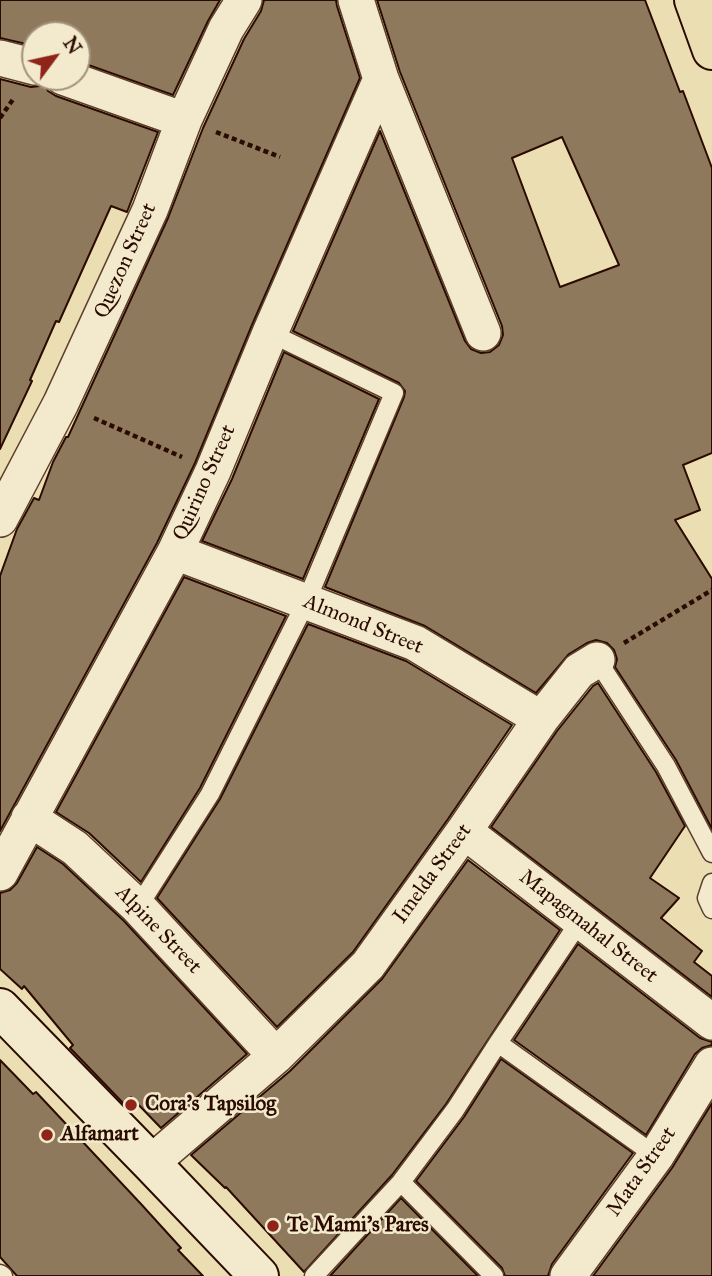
<!DOCTYPE html>
<style>
body{margin:0}
#map{position:relative;width:712px;height:1276px;overflow:hidden;background:#ecdeb3;font-family:"IM FELL Great Primer",serif}
canvas{display:block}
.north{position:absolute;left:21px;top:21px;width:70px;height:70px;box-sizing:border-box;background:#f3eace;border:2px solid #a3917c;border-radius:50%;rotate:57deg;font-size:19px;font-weight:700;line-height:28px;text-align:center;color:#2b0b00}
.north::after{content:'';display:block;margin:auto;width:24px;height:32px;background:#8f2418;clip-path:polygon(50% 0,100% 100%,50% 72%,0 100%)}
</style>
<div id="map">
<canvas width="712" height="1276"></canvas>
<div class="north">N</div>
</div>
<script>
const ctx = document.querySelector('canvas').getContext('2d');
ctx.lineJoin = 'round';
function fillPath(path, color) { ctx.fillStyle = color; ctx.fill(path, 'evenodd'); }
const toPath = rows => new Path2D(rows.map(r => 'M' + r).join(''));
function strokePath(path, color, width, dash) { ctx.strokeStyle = color; ctx.lineWidth = width; ctx.lineCap = dash ? 'butt' : 'round'; ctx.setLineDash(dash || []); ctx.stroke(path); }
function label(font, color, halo, rows, align = 'center') {
  ctx.font = font + ' "IM FELL Great Primer",serif'; ctx.lineWidth = 5; ctx.setLineDash([]); ctx.textBaseline = 'middle'; ctx.strokeStyle = halo; ctx.fillStyle = color; for (const [text, x, y, turn = 0] of rows) {
    ctx.save(); ctx.translate(x, y); ctx.rotate((+turn || 0) * Math.PI / 180); ctx.textAlign = isNaN(turn) ? turn : align; if (halo) ctx.strokeText(text, 0, 0); ctx.fillText(text, 0, 0); ctx.restore();
  }
}
const building = toPath([
 [0,0,220,0,208,21,173,95,77,61,77,35,35,35,35,46,0,38,0,0],
 [264,0,336,0,337,6,360,78,252,325,195,463,157,543,0,831,0,576,17,529,34,498,39,500,53,462,66,437,68,437,168,218,203,128,244,39,261,11,264,0],
 [377,0,645,0,680,92,683,91,712,168,712,453,683,465,700,510,675,520,712,579,712,829,676,760,615,667,617,659,614,650,607,643,596,640,587,643,569,654,536,693,425,626,325,587,404,397,405,391,399,383,293,331,380,131,465,341,471,349,481,353,490,352,499,345,503,335,502,326,400,72,377,0],
 [562,137,619,265,560,287,512,158,562,137],
 [0,79,31,87,40,86,45,84,48,91,56,96,158,132,127,212,111,206,59,322,56,321,30,380,32,381,0,449,0,79],
 [284,352,379,399,303,579,202,541,232,479,284,352],
 [184,577,286,616,200,788,141,882,89,833,56,812,184,577],
 [308,624,406,661,512,725,448,819,353,952,277,1027,157,898,220,799,308,624],
 [598,683,656,772,685,826,650,878,679,898,661,918,702,951,694,962,712,976,712,997,491,827,557,731,593,686,598,683],
 [37,847,63,864,124,921,247,1054,161,1128,131,1097,124,1104,70,1048,73,1045,24,986,22,989,0,969,0,893,10,890,17,883,37,847],
 [468,860,560,930,446,1104,392,1175,304,1272,226,1187,225,1188,191,1155,290,1071,382,979,468,860],
 [578,944,700,1038,712,1042,712,1045,702,1048,695,1054,646,1135,514,1040,578,944],
 [501,1059,633,1153,552,1264,548,1276,505,1276,502,1268,416,1181,464,1117,501,1059],
 [0,1060,33,1094,36,1092,141,1204,181,1248,178,1250,203,1276,17,1276,0,1257,0,1060],
 [712,1103,712,1276,593,1276,672,1168,712,1103],
 [401,1198,478,1276,330,1276,401,1198]
]);
fillPath(building, '#8f795d');
strokePath(building, '#2b0b00', 2);
const lane = toPath([
 [597,660,666,766,712,853],
 [712,883,707,898,712,909],
 [138,907,210,794,306,602,394,393,270,333],
 [498,1043,656,1156],
 [401,1182,494,1276],
 [0,1274,3,1276],
 [314,1276,401,1182,455,1110,498,1043,580,921]
]);
const street = toPath([
 [356,0,381,79,483,333],
 [0,58,35,67],
 [63,77,184,120],
 [0,519,61,403,150,210,184,120,226,29,244,0],
 [175,552,415,643,541,719],
 [29,818,75,848,138,907,276,1056],
 [464,831,712,1022],
 [0,873,175,552,213,471,270,333,381,79],
 [151,1163,276,1056,368,965,464,831,541,719,579,671,597,660],
 [568,1276,656,1156,712,1065]
]);
const secondary = toPath([
 [0,1008,151,1163,259,1276]
]);
const primary = toPath([
 [694,0,712,50]
]);
strokePath(lane, '#5b402d', 21);
strokePath(street, '#5b402d', 38);
strokePath(secondary, '#2b0b00', 42);
strokePath(primary, '#2b0b00', 42);
strokePath(toPath([
 [0,118,14,98],
 [216,132,280,157],
 [94,418,182,457],
 [624,643,712,590]
]), '#2b0b00', 4.5, [5, 3.5]);
strokePath(lane, '#f3eace', 18);
strokePath(street, '#f3eace', 35);
strokePath(secondary, '#f3eace', 38);
strokePath(primary, '#ecdeb3', 38);
for (const [x, y, r, color] of [
 [131,1105,7,"#8f2418"],
 [47,1135,7,"#8f2418"],
 [273,1226,7,"#8f2418"]
]) { const dot = new Path2D(); dot.arc(x, y, r, 0, 2 * Math.PI); ctx.fillStyle = color; ctx.fill(dot); strokePath(dot, '#f3eace', 2.5); }
label('21px', '#2b0b00', '#f3eace', [
 ["Quezon Street",126,261,-66],
 ["Quirino Street",205,483,-66],
 ["Almond Street",363,625,22],
 ["Imelda Street",433,874,-54],
 ["Mapagmahal Street",588,927,38],
 ["Alpine Street",158,930,46],
 ["Mata Street",642,1172,-55]
]);
label('bold 21px', '#2b0b00', '#f3eace', [
 ["Cora's Tapsilog",145,1105],
 ["Alfamart",61,1135],
 ["Te Mami's Pares",287,1226]
], 'left');
</script>
